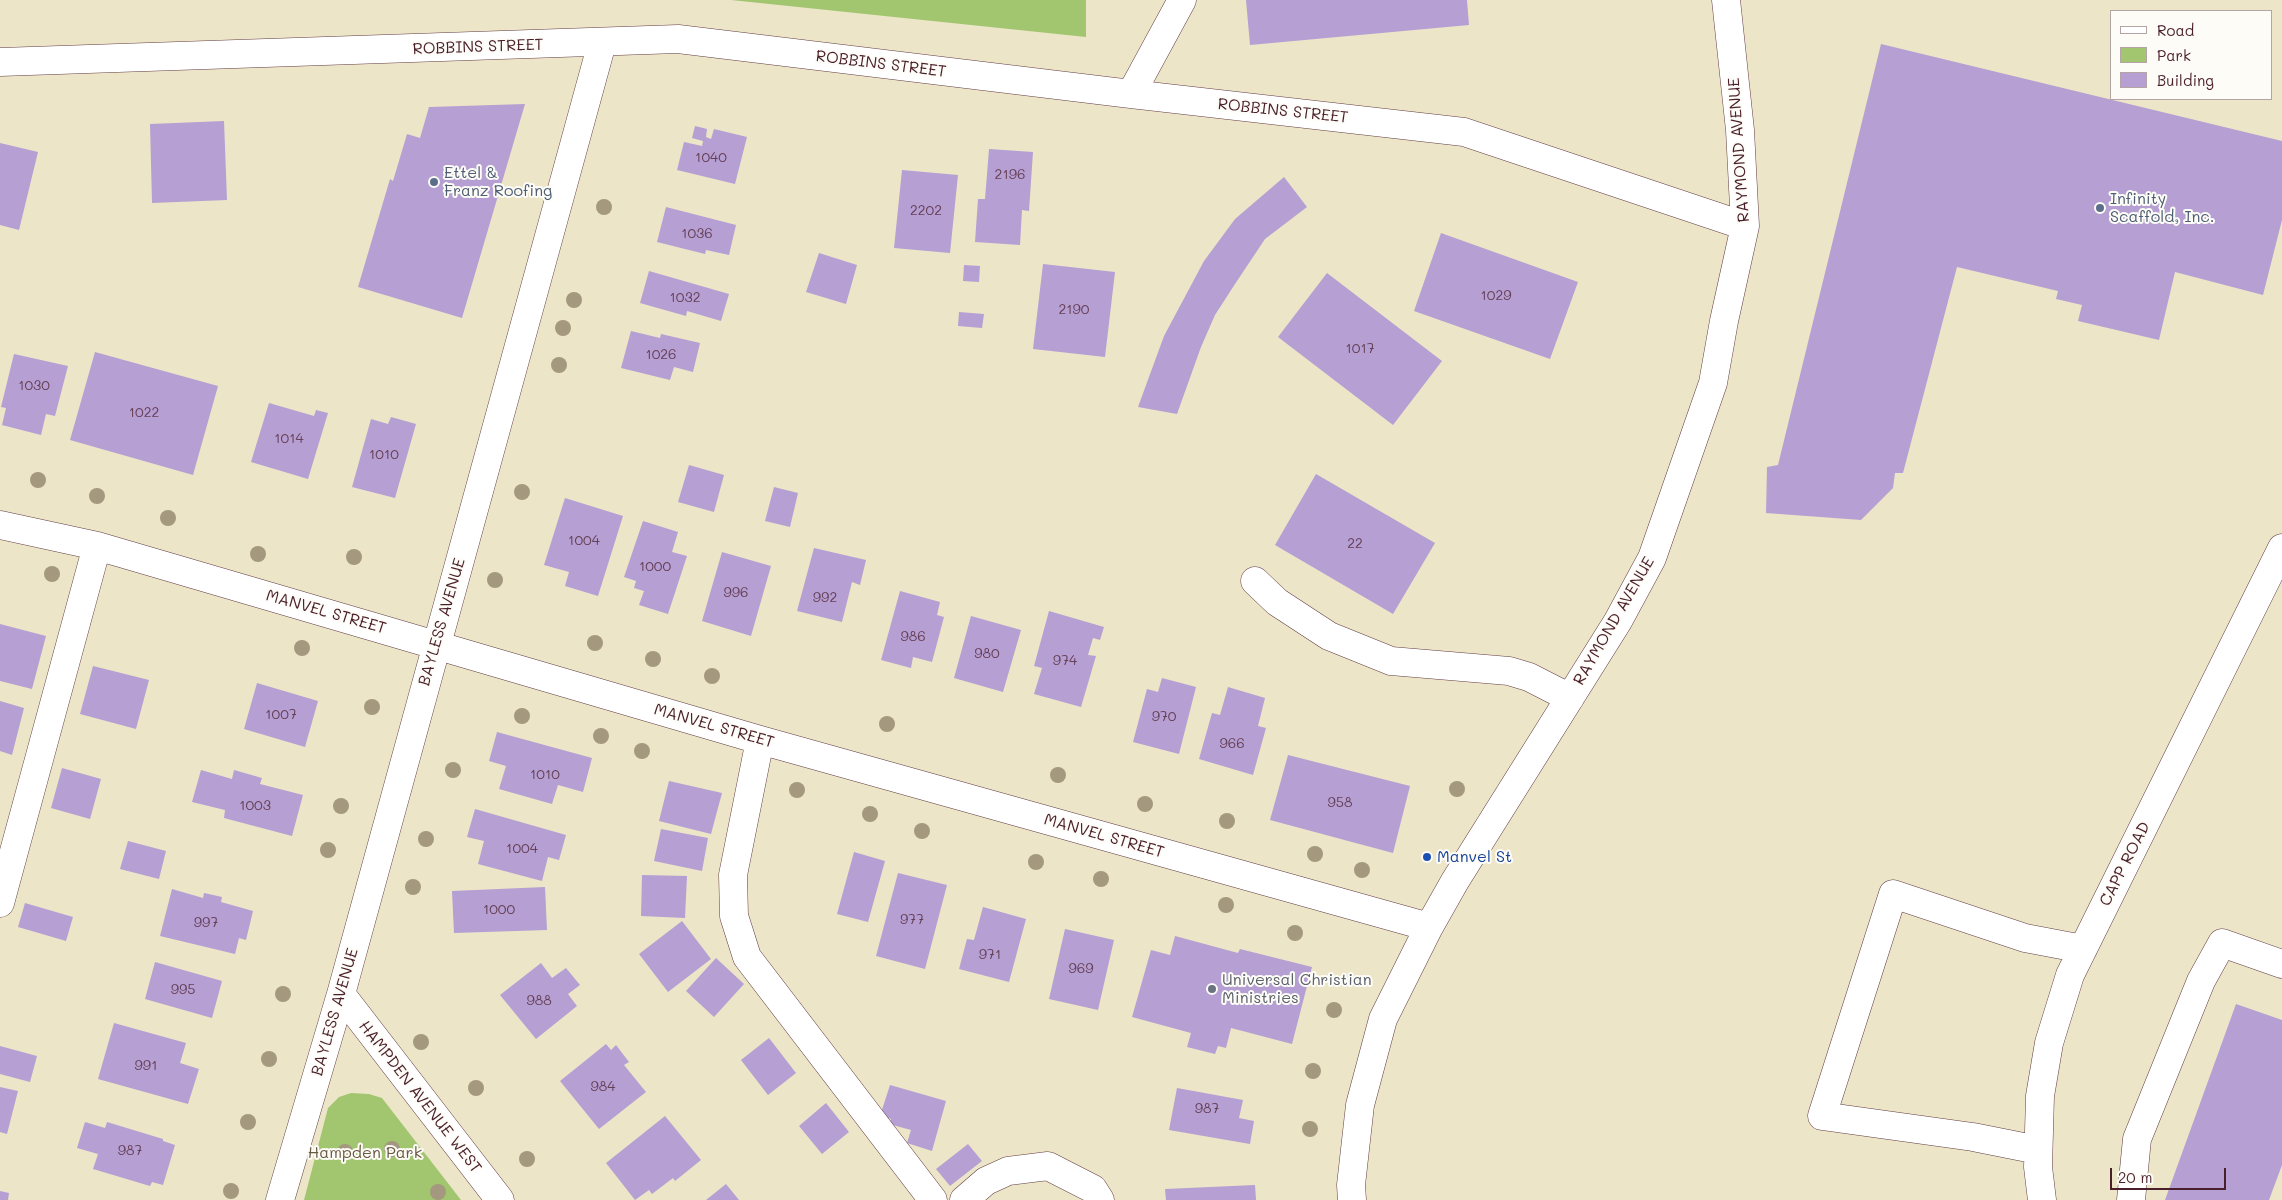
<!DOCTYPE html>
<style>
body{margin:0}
#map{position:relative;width:2282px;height:1200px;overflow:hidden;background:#ede5c8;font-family:Mali,sans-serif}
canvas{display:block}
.legend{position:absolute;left:2110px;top:10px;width:162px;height:90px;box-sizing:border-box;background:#fdfcf7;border:1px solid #b5a4a5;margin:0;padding:6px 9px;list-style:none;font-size:15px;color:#4a1f2b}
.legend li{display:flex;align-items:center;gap:10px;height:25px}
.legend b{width:25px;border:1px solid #b5a4a5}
.scale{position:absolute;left:2110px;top:1168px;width:116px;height:22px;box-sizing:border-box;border:2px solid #4a1f2b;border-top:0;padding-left:6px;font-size:15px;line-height:18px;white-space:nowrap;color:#4a1f2b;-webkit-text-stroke:4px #fdfcf7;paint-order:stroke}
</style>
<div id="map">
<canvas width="2282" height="1200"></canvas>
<ul class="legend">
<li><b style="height:6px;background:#fff"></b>Road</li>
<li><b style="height:14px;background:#a2c670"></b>Park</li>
<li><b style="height:14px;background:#b59fd3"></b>Building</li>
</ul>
<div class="scale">20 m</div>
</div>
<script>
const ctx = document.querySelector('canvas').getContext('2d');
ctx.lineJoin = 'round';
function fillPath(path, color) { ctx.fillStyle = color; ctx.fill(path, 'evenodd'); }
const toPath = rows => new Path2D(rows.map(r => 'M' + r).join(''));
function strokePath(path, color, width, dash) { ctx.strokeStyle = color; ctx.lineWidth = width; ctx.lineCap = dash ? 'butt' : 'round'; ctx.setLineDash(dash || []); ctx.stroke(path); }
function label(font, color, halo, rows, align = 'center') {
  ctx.font = font + ' Mali,sans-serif'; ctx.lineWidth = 4; ctx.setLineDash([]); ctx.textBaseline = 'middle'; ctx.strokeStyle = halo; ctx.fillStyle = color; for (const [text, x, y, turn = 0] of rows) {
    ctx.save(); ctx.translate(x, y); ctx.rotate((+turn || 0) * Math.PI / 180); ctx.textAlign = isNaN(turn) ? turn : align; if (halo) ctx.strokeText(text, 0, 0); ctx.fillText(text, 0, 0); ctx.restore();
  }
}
fillPath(toPath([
 [731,0,1086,0,1086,37],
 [351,1093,369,1094,382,1098,461,1200,304,1200,328,1108,339,1097]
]), '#a2c670');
fillPath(toPath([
 [1246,0,1467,0,1469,25,1250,45],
 [1881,44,2282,141,2282,220,2263,295,2175,272,2159,340,2078,321,2082,305,2056,299,2058,291,1957,267,1903,473,1895,473,1893,488,1861,520,1766,513,1767,467,1778,465],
 [525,104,462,318,358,287,390,179,393,181,407,134,420,138,429,107],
 [224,121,227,200,152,203,150,124],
 [695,126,707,129,706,137,711,139,714,129,747,137,735,184,677,170,684,142,702,146,703,141,692,138],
 [0,143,38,152,19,230,0,225],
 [989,149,1033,152,1029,211,1022,210,1020,245,975,242,978,199,985,199],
 [902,170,958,175,950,253,894,248],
 [1284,177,1307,207,1265,239,1235,284,1215,315,1201,347,1177,414,1138,407,1164,336,1204,261,1235,219],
 [666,207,736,225,729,255,706,250,705,254,657,242],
 [1441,233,1578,282,1550,359,1414,311],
 [819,253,857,265,846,304,806,292],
 [1043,264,1115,272,1105,357,1033,349],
 [964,265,980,266,979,282,963,281],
 [649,271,729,294,721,321,687,311,686,316,640,303],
 [1327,273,1442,361,1393,425,1278,337],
 [959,312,984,314,982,328,958,326],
 [631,331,660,338,661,334,700,343,693,372,674,367,670,380,621,368],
 [95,352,218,386,193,475,70,440],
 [14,354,68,366,55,416,46,414,41,435,2,425,6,408,1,407],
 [269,403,314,416,316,410,328,413,308,479,251,462],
 [391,417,416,424,395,498,352,487,371,419,388,424],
 [689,465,724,475,714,512,678,502],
 [1316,474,1435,543,1393,614,1275,545],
 [774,487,798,493,790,527,765,521],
 [565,498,623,516,598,596,565,586,569,572,544,565],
 [643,521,678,532,672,552,687,556,668,614,639,605,644,591,634,588,636,581,624,577],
 [814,548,866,560,860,585,852,582,842,622,797,611],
 [722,552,771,566,751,636,702,621],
 [900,591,940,602,937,615,944,617,932,662,913,657,911,668,881,660],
 [1049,611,1104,627,1100,640,1093,638,1088,655,1096,656,1081,707,1034,694,1042,668,1034,666],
 [971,616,1021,630,1003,692,954,678],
 [0,624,46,636,32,689,0,681],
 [93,666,149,680,136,729,80,714],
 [1162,678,1196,687,1179,754,1133,742,1147,689,1158,692],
 [257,683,318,701,305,747,244,729],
 [1228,687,1265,698,1258,726,1266,728,1253,775,1199,759,1212,713,1220,715],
 [0,701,24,708,12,755,0,751],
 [497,732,592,758,583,792,558,785,552,804,499,789,506,766,489,761],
 [1288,755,1410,786,1393,853,1270,820],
 [62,768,101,779,90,819,51,808],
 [201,770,232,779,234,770,262,778,260,784,303,795,292,836,224,818,225,810,192,802],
 [669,781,722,793,711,834,659,821],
 [475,809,566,835,559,860,548,857,542,881,478,864,484,841,467,837],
 [661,829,708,838,702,871,654,861],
 [128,841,166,851,159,879,120,869],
 [854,852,885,861,868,922,837,914],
 [898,873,947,885,925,969,876,956],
 [642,875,687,876,685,918,641,916],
 [545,887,547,930,454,933,452,891],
 [172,889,203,898,204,893,222,897,221,902,253,911,246,940,239,938,235,954,160,936],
 [25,903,73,917,66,941,18,927],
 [983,907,1026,919,1009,982,959,969,967,939,974,940],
 [682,921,711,959,668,992,639,954],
 [1065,929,1114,940,1098,1010,1049,999],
 [1175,936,1238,953,1240,949,1312,967,1292,1044,1231,1028,1226,1048,1218,1046,1215,1054,1187,1047,1191,1033,1132,1017,1151,950,1170,955],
 [716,958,744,984,714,1017,686,991],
 [155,962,222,981,212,1018,145,999],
 [541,963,552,978,566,968,580,985,568,994,577,1006,536,1039,500,995],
 [2236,1004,2282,1020,2282,1165,2269,1200,2165,1200],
 [114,1023,186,1043,180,1063,199,1069,188,1104,98,1079],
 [769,1038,796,1073,768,1095,741,1060],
 [606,1044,611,1050,616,1045,629,1062,624,1065,646,1092,599,1129,560,1081],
 [0,1046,37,1056,30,1082,0,1074],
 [890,1085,946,1101,932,1151,907,1143,911,1130,889,1124,891,1119,880,1116],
 [0,1087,18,1091,7,1134,0,1132],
 [1177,1088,1243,1100,1239,1118,1254,1121,1250,1144,1169,1130],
 [826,1103,849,1132,822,1154,799,1126],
 [665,1116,701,1160,675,1181,673,1178,652,1194,649,1190,635,1200,606,1163],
 [85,1122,105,1128,107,1122,163,1139,163,1141,175,1145,163,1185,152,1182,150,1186,93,1169,98,1154,77,1148],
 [968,1144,982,1161,950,1186,936,1169],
 [726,1184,739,1200,706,1200],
 [1255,1185,1256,1200,1166,1200,1165,1189],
 [0,1191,9,1193,8,1200,0,1200]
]), '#b59fd3');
const minor = toPath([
 [0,62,678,39,1131,94,1464,132,1745,226],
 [1131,94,1182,0],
 [0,525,97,546,760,740,1429,927],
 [1255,581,1277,602,1329,636,1391,661,1509,671,1529,677,1570,698],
 [760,740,733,875,734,916,747,957,933,1200],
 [0,903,97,546],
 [341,994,500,1200],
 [2038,1150,1973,1137,1822,1116,1893,894,2025,938,2083,949],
 [280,1200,341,994,602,43],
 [964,1200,986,1181,1008,1171,1048,1166,1093,1189,1100,1200],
 [1352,1200,1351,1185,1360,1105,1383,1019,1429,927,1455,881,1618,621,1652,558,1713,383,1724,321,1745,226,1740,130,1726,0],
 [2042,1200,2038,1167,2040,1096,2049,1043,2070,975,2282,548],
 [2131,1200,2137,1139,2201,981,2222,943,2282,964]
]);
strokePath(minor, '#623d43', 29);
strokePath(minor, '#fff', 28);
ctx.fillStyle = '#a4987f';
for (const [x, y] of [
 [604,207],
 [574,300],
 [563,328],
 [559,365],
 [38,480],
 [522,492],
 [97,496],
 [168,518],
 [258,554],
 [354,557],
 [52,574],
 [495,580],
 [595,643],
 [302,648],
 [653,659],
 [712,676],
 [372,707],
 [522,716],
 [887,724],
 [601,736],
 [642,751],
 [453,770],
 [1058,775],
 [1457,789],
 [797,790],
 [1145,804],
 [341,806],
 [870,814],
 [1227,821],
 [922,831],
 [426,839],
 [328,850],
 [1315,854],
 [1036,862],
 [1362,870],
 [1101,879],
 [413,887],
 [1226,905],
 [1295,933],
 [283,994],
 [1334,1010],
 [421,1042],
 [269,1059],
 [1313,1071],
 [476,1088],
 [248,1122],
 [1310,1129],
 [392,1149],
 [345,1152],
 [527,1159],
 [231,1191],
 [438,1192]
]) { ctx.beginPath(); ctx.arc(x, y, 8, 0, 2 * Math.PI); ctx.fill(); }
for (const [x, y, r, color] of [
 [434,182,5,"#5c6f8a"],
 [2100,208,5,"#5c6f8a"],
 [1427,857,5,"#1a4fb4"],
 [1212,989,5,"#6b7280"]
]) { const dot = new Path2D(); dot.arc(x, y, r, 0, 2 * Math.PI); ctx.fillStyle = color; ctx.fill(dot); strokePath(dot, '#fdfcf7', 2); }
label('14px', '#653f55', null, [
 ["1040",711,158],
 ["2196",1010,175],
 ["2202",926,211],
 ["1036",697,234],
 ["1029",1496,296],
 ["1032",685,298],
 ["2190",1074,310],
 ["1017",1360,349],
 ["1026",661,355],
 ["1030",34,386],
 ["1022",144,413],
 ["1014",289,439],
 ["1010",384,455],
 ["1004",584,541],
 ["22",1355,544],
 ["1000",655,567],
 ["996",736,593],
 ["992",825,598],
 ["986",913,637],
 ["980",987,654],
 ["974",1065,661],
 ["1007",281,715],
 ["970",1164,717],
 ["966",1232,744],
 ["1010",545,775],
 ["958",1340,803],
 ["1003",255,806],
 ["1004",522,849],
 ["1000",499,910],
 ["977",912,920],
 ["997",206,923],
 ["971",990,955],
 ["969",1081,969],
 ["995",183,990],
 ["988",539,1001],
 ["991",146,1066],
 ["984",603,1087],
 ["987",1207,1109],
 ["987",130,1151]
]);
label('16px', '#4a1f2b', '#fdfcf7', [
 ["ROBBINS STREET",478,47,-2],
 ["ROBBINS STREET",881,64,7],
 ["ROBBINS STREET",1283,111,6],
 ["RAYMOND AVENUE",1739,150,-94],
 ["MANVEL STREET",326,612,16],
 ["RAYMOND AVENUE",1614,621,-60],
 ["BAYLESS AVENUE",442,622,-74],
 ["MANVEL STREET",714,726,16],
 ["MANVEL STREET",1104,836,16],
 ["CAPP ROAD",2125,864,-63],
 ["BAYLESS AVENUE",335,1012,-74],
 ["HAMPDEN AVENUE WEST",420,1097,52]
]);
label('16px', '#4e5e75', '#fdfcf7', [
 ["Ettel &",444,173],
 ["Franz Roofing",444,191],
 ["Infinity",2110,199],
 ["Scaffold, Inc.",2110,217]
], 'left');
label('16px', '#164399', '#fdfcf7', [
 ["Manvel St",1437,857]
], 'left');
label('16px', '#5b616d', '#fdfcf7', [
 ["Universal Christian",1222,980],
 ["Ministries",1222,998]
], 'left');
label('16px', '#695943', '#fdfcf7', [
 ["Hampden Park",365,1153]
]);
</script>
